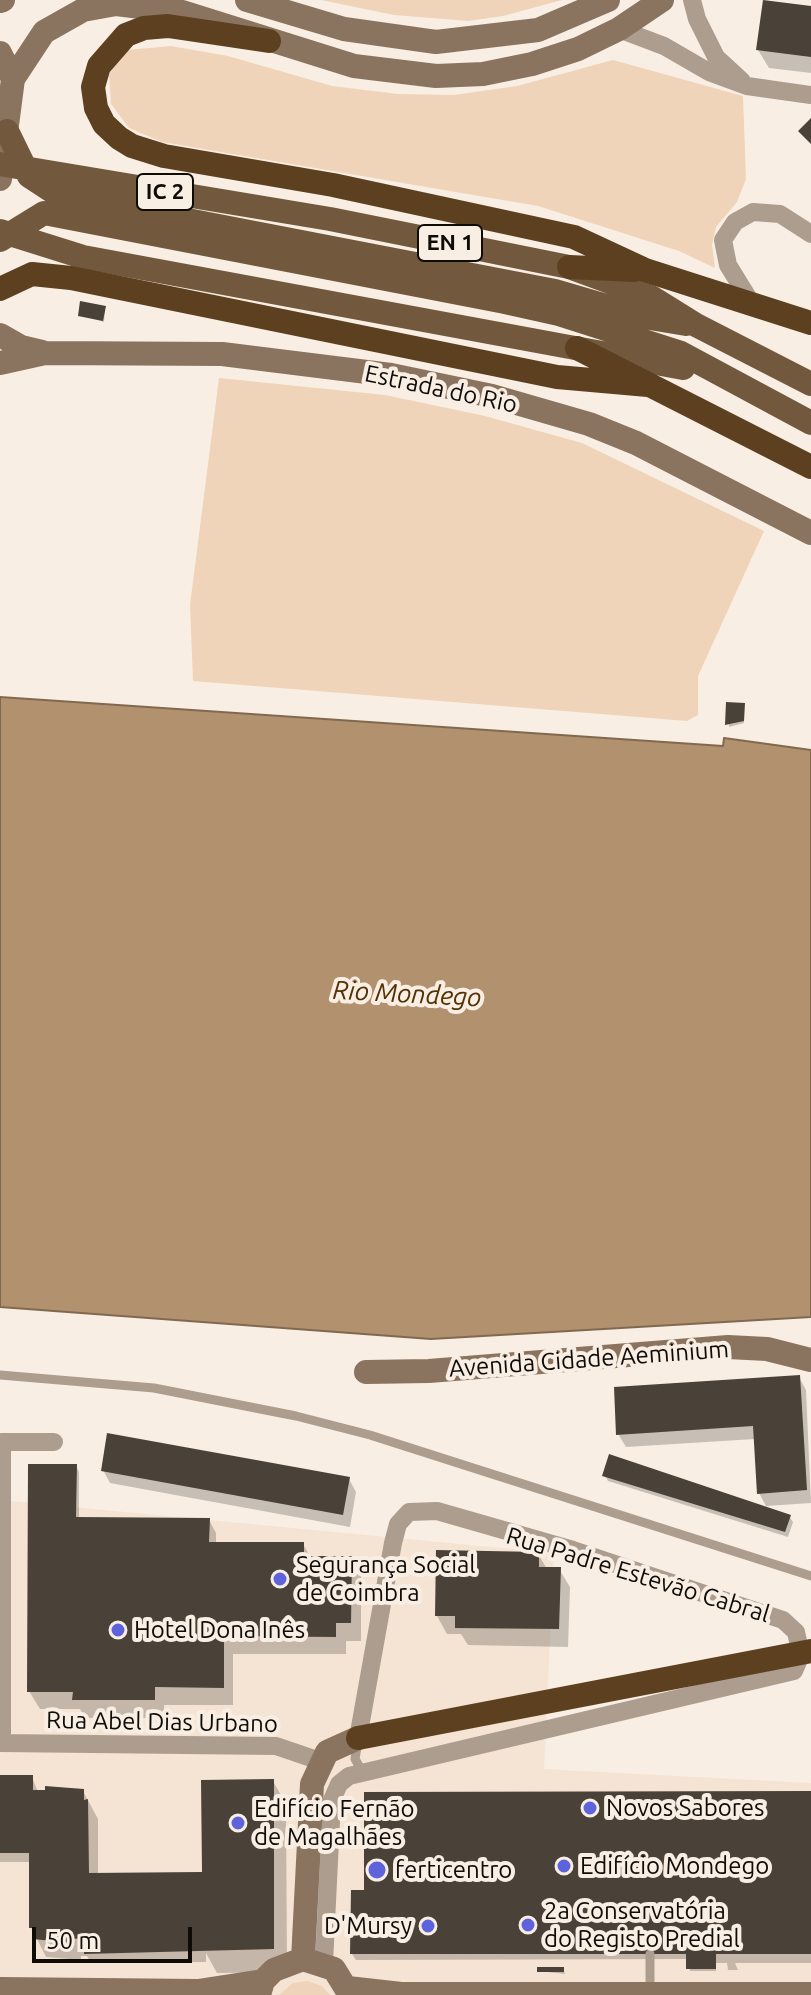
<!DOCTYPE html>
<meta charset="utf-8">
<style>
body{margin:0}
#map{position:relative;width:811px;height:1995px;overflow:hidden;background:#f9eee3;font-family:Ubuntu,sans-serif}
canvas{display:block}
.scale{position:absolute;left:32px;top:1927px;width:160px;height:36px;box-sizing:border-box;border:4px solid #0f0c08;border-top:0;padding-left:10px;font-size:24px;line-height:28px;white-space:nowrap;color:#0f0c08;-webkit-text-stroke:6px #f9eee3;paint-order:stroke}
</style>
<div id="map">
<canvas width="811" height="1995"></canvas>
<div class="scale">50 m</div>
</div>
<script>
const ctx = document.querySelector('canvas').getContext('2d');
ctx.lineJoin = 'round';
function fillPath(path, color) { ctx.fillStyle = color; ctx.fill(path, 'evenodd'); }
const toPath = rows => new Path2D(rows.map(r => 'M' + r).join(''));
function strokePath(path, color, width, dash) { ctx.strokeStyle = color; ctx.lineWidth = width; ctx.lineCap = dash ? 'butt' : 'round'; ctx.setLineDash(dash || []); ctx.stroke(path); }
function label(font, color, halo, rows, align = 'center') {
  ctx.font = font + ' Ubuntu,sans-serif'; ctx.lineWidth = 8; ctx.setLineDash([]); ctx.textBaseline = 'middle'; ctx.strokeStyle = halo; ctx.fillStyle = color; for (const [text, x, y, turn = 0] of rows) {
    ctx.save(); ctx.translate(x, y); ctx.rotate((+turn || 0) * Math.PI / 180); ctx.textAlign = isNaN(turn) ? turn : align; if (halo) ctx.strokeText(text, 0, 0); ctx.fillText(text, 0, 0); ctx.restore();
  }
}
fillPath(toPath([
 [0,1500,554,1553,544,1769,811,1783,811,1995,0,1995]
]), '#f5e4d3');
fillPath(toPath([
 [321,0,562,0,503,16,468,21,394,15],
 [171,46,228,56,332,86,398,94,454,95,517,86,613,60,743,96,746,179,737,202,716,227,712,245,715,268,679,251,538,206,162,142,129,128,111,104,109,74,127,50],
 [219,378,385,395,485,416,582,443,764,531,698,676,698,715,687,721,193,681,190,605],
 [308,1981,322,1986,330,1995,279,1995,293,1983]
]), '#efd4b9');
const water = toPath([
 [0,697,723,746,724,738,811,750,811,1317,431,1339,0,1307,0,697]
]);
fillPath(water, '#b2916f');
strokePath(water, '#816950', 2);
fillPath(toPath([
 [811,8,811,73,769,68,758,50],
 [105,308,104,322,80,315],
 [728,704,744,705,744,723,729,727],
 [799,1377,806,1390,811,1503,766,1506,759,1493,755,1439,626,1447,618,1434],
 [76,1466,79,1472,79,1519,209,1520,216,1533,216,1544,303,1544,311,1558,351,1558,361,1576,361,1641,346,1641,346,1654,233,1654,233,1705,164,1705,164,1718,85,1718,80,1709,40,1709,29,1691],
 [103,1470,349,1479,356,1492,350,1527,110,1483],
 [605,1475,789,1516,793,1522,788,1537,608,1481],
 [538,1554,547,1569,559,1569,570,1587,568,1647,468,1645,461,1634,447,1634,437,1616],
 [0,1777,32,1777,38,1792,83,1791,98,1819,98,1875,204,1874,273,1781,286,1804,287,1972,217,1973,206,1953,206,1962,91,1963,87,1956,81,1956,81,1960,46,1957,31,1927,31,1862,0,1862],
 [811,1793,811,1963,735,1963,738,1970,728,1970,727,1963,716,1963,716,1971,690,1971,688,1959,356,1960,352,1954,366,1892],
 [563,1969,565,1974,539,1971]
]), '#0003');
fillPath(toPath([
 [763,0,811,6,811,57,756,50],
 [811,118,811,144,798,131],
 [80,301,106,306,103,321,78,316],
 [726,702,745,703,744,721,725,725],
 [800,1375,807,1490,757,1494,753,1426,616,1435,614,1387],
 [107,1433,350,1477,343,1515,101,1471],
 [609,1454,791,1515,785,1532,602,1476],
 [28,1464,77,1464,76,1517,210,1518,209,1542,304,1542,304,1556,352,1556,351,1623,336,1623,336,1637,224,1636,224,1688,155,1687,155,1700,72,1700,73,1692,27,1692],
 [436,1550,539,1552,539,1567,561,1567,559,1629,455,1628,455,1616,435,1616],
 [0,1775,33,1775,33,1790,45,1790,45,1786,84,1789,84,1800,88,1799,89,1873,202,1872,201,1780,274,1779,274,1949,84,1954,84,1938,72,1939,72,1943,33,1939,34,1928,29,1928,29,1853,0,1853],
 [811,1791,811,1954,716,1954,716,1969,686,1969,686,1954,350,1954,351,1890,364,1890,364,1792],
 [537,1967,564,1967,564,1972,537,1972]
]), '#4a4138');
strokePath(toPath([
 [0,1375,154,1388,296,1416,370,1435,811,1576],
 [358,1741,355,1759,362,1771],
 [650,1991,650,1954]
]), '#ac9d8e', 9);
strokePath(toPath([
 [692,0,697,19,716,57,742,81],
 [619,29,664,46,709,72,747,86,811,95],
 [752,304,728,265,723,240,735,222,753,212,780,214,811,234],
 [0,1743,276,1746,320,1761],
 [2,1743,2,1442,54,1442],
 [324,1963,332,1800,339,1784,349,1776,794,1671,801,1655,796,1632,783,1620,573,1550,437,1511,409,1512,398,1524,393,1543,358,1738]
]), '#ac9d8e', 18);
strokePath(toPath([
 [247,0,344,29,436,42,538,30,608,0],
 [0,1,3,0],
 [0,53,13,79],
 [0,179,13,79,44,32,83,10,116,4,182,12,354,66,436,76,483,74,532,64,578,49,619,29,662,0],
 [0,335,21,347,42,352],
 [0,363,45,353,222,354,391,375,492,396,589,424,636,443,811,533],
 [366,1372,429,1371,728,1347,767,1349,811,1360],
 [303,1959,312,1784,327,1752,358,1738],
 [348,1988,401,1994,811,1994],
 [0,1989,198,1991,263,1981],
 [259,1995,263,1981,274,1970,303,1959,334,1969,350,1995]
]), '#8a745f', 24);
strokePath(toPath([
 [7,131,29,176,58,195,555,291,644,317,686,324],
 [0,164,330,219,569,267,651,297,696,325,811,384],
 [0,231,83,257,683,368],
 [0,240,44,213,505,302,559,314,681,353,811,423]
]), '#72583d', 24);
strokePath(toPath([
 [269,41,168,26,144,28,126,35,99,66,93,87,96,108,104,124,119,138,132,146,164,156,333,185,574,237,645,270,811,323],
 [569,267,635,270],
 [0,289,32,274,71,278,557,377,648,385],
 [577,348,811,467],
 [358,1738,811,1651]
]), '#5d4020', 24);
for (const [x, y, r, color] of [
 [280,1579,8,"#5e63db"],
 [118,1630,8,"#5e63db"],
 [590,1808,8,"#5e63db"],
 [238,1823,8,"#5e63db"],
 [564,1866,8,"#5e63db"],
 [377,1870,10,"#5e63db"],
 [528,1925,8,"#5e63db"],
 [428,1926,8,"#5e63db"]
]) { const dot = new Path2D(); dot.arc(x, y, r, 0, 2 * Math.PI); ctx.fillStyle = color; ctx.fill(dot); strokePath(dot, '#f9eee3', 3); }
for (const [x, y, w] of [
 [165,192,56],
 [450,243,64]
]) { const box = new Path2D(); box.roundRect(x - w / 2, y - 18, w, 36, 6); ctx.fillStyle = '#f9eee3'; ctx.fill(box); strokePath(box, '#0f0c08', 2); }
label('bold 22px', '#0f0c08', null, [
 ["IC 2",165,192],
 ["EN 1",450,243]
]);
label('24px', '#0f0c08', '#f9eee3', [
 ["Estrada do Rio",441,389,12],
 ["Avenida Cidade Aeminium",589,1359,-4],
 ["Rua Padre Estevão Cabral",638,1575,17],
 ["Rua Abel Dias Urbano",162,1722,1]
]);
label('24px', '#0f0c08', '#f9eee3', [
 ["Segurança Social",296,1565],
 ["de Coimbra",296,1593],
 ["Hotel Dona Inês",134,1630],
 ["Novos Sabores",606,1808],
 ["Edifício Fernão",254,1809],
 ["de Magalhães",254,1837],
 ["Edifício Mondego",580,1866],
 ["ferticentro",395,1870],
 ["2a Conservatória",544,1911],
 ["do Registo Predial",544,1939],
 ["D'Mursy",412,1926,"right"]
], 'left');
label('italic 26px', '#533104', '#f9eee3', [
 ["Rio Mondego",407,994,3]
]);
</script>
